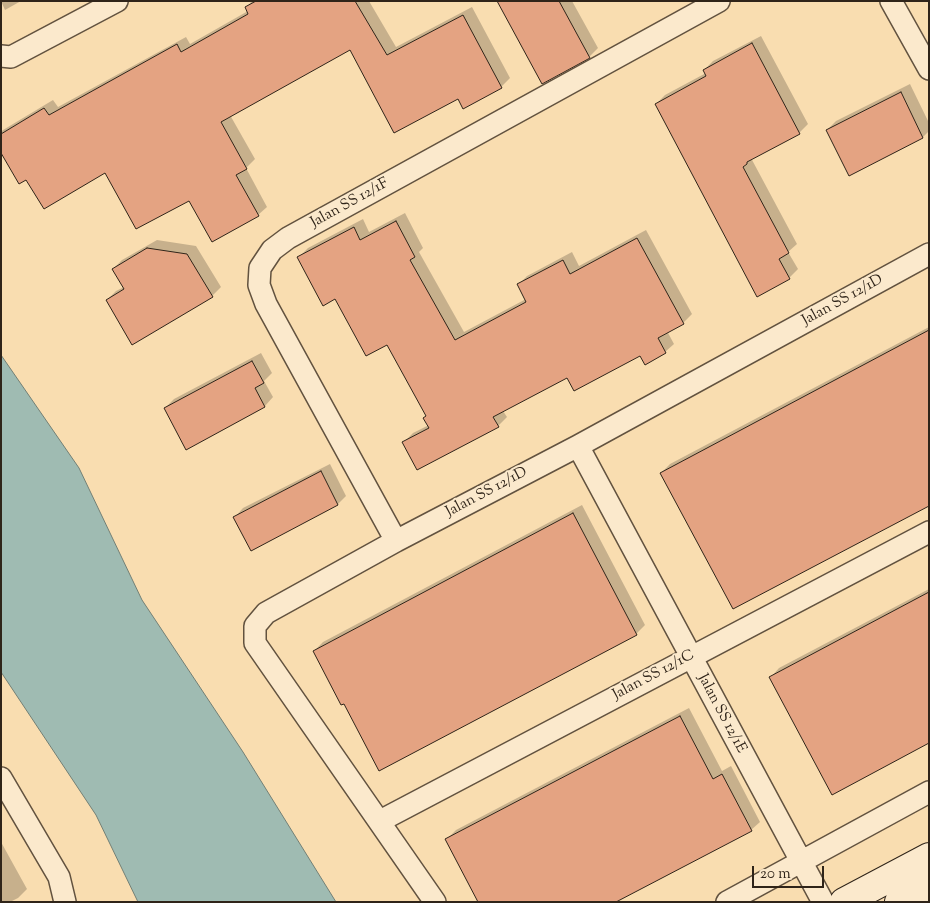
<!DOCTYPE html>
<style>
body{margin:0}
#map{position:relative;width:930px;height:903px;overflow:hidden;background:#f9ddb0;font-family:"Sorts Mill Goudy",serif}
canvas{display:block}
.frame{position:absolute;inset:0;border:2px solid #2f2419;pointer-events:none}
.scale{position:absolute;left:752px;top:866px;width:72px;height:22px;box-sizing:border-box;border:2px solid #2f2419;border-top:0;padding-left:6px;font-size:15px;line-height:18px;white-space:nowrap;color:#2f2419;-webkit-text-stroke:4px #fbe9cc;paint-order:stroke}
</style>
<div id="map">
<canvas width="930" height="903"></canvas>
<div class="frame"></div>
<div class="scale">20 m</div>
</div>
<script>
const ctx = document.querySelector('canvas').getContext('2d');
ctx.lineJoin = 'round';
function fillPath(path, color) { ctx.fillStyle = color; ctx.fill(path, 'evenodd'); }
const toPath = rows => new Path2D(rows.map(r => 'M' + r).join(''));
function strokePath(path, color, width, dash) { ctx.strokeStyle = color; ctx.lineWidth = width; ctx.lineCap = dash ? 'butt' : 'round'; ctx.setLineDash(dash || []); ctx.stroke(path); }
function label(font, color, halo, rows, align = 'center') {
  ctx.font = font + ' "Sorts Mill Goudy",serif'; ctx.lineWidth = 4; ctx.setLineDash([]); ctx.textBaseline = 'middle'; ctx.strokeStyle = halo; ctx.fillStyle = color; for (const [text, x, y, turn = 0] of rows) {
    ctx.save(); ctx.translate(x, y); ctx.rotate((+turn || 0) * Math.PI / 180); ctx.textAlign = isNaN(turn) ? turn : align; if (halo) ctx.strokeText(text, 0, 0); ctx.fillText(text, 0, 0); ctx.restore();
  }
}
const water = toPath([
 [1,355,79,468,142,600,243,752,336,902,138,902,96,815,1,672,1,355]
]);
fillPath(water, '#9fbbb2');
strokePath(water, '#727f75', 1);
fillPath(toPath([
 [1,1,21,1,5,10],
 [252,1,369,1,396,47,472,7,510,78,501,87,459,97,350,48,230,115,255,159,246,168,267,207,258,215,190,199,106,171,26,178,1,151,1,132,3,130,53,100,58,107,186,37,190,44,248,11,246,8],
 [500,1,572,1,598,48,589,57],
 [761,36,808,124,799,133,751,158,797,244,788,252,798,269,789,278,656,104,665,95,706,73,704,70,713,61],
 [910,84,929,123,929,131,923,137,849,174,827,130,836,121],
 [405,213,423,248,419,252,464,332,526,299,518,285,527,276,572,252,579,266,646,230,692,314,683,323,667,331,674,344,665,352,640,354,568,376,503,411,507,417,498,426,404,442,413,433,429,425,428,416,388,343,335,298,299,257,308,248,363,219,369,232],
 [157,240,196,246,221,287,212,296,107,300,116,291,124,287,113,269,122,260],
 [929,327,929,504,661,473,670,464],
 [261,353,272,373,264,381,273,397,265,406,187,448,165,408,174,399],
 [330,464,346,496,338,504,235,517,243,508],
 [582,505,645,625,636,634,344,702,314,651,323,642],
 [929,589,929,742,771,677,779,668],
 [689,708,722,771,731,766,760,822,751,830,447,839,456,830],
 [1,842,27,889,18,898,10,902,1,902]
]), '#0003');
const building = toPath([
 [256,1,355,1,387,55,463,15,502,88,463,109,458,99,394,133,350,50,221,122,247,169,236,175,259,216,212,242,189,201,136,229,105,173,44,209,26,180,19,184,1,153,1,134,44,108,49,115,177,44,181,52,248,14,245,7,256,1],
 [497,1,559,1,590,58,542,84,497,1],
 [752,43,800,134,747,162,747,164,743,167,789,253,779,259,790,279,757,297,655,104,706,76,703,70,752,43],
 [901,92,923,138,849,176,826,130,901,92],
 [396,221,415,257,410,260,455,340,526,302,517,284,563,260,570,274,637,238,684,324,658,338,666,353,645,365,640,356,574,391,567,378,493,417,499,427,417,470,402,442,429,428,423,418,426,416,387,345,366,356,335,299,323,306,297,257,354,227,360,240,396,221],
 [147,248,187,254,213,297,132,345,106,300,124,289,112,269,147,248],
 [929,330,929,506,733,609,660,473,929,330],
 [252,361,264,383,255,388,265,407,186,450,164,408,252,361],
 [321,471,338,505,251,551,233,517,321,471],
 [573,513,637,635,379,771,344,704,341,705,313,651,573,513],
 [929,592,929,743,832,795,769,677,929,592],
 [680,716,713,779,722,774,752,831,616,902,478,902,445,839,680,716]
]);
fillPath(building, '#e4a382');
strokePath(building, '#2f2419', 1);
const street = toPath([
 [891,1,929,69],
 [1,56,11,57,117,1],
 [578,446,823,902],
 [396,541,266,304,259,285,260,268,272,250,288,238,719,1],
 [1,778,59,877,65,902],
 [380,821,929,532],
 [435,902,255,643,255,626,266,613,396,541,578,446,929,254],
 [727,902,929,792]
]);
const secondary = toPath([
 [844,902,929,857],
 [899,902,929,887]
]);
strokePath(street, '#62523f', 24);
strokePath(secondary, '#2f2419', 30);
strokePath(street, '#fbe9cc', 21);
strokePath(secondary, '#fbe9cc', 28);
label('15px', '#2f2419', '#fbe9cc', [
 ["Jalan SS 12/1F",350,204,-29],
 ["Jalan SS 12/1D",843,301,-29],
 ["Jalan SS 12/1D",487,493,-28],
 ["Jalan SS 12/1C",654,676,-28],
 ["Jalan SS 12/1E",721,714,62]
]);
</script>
